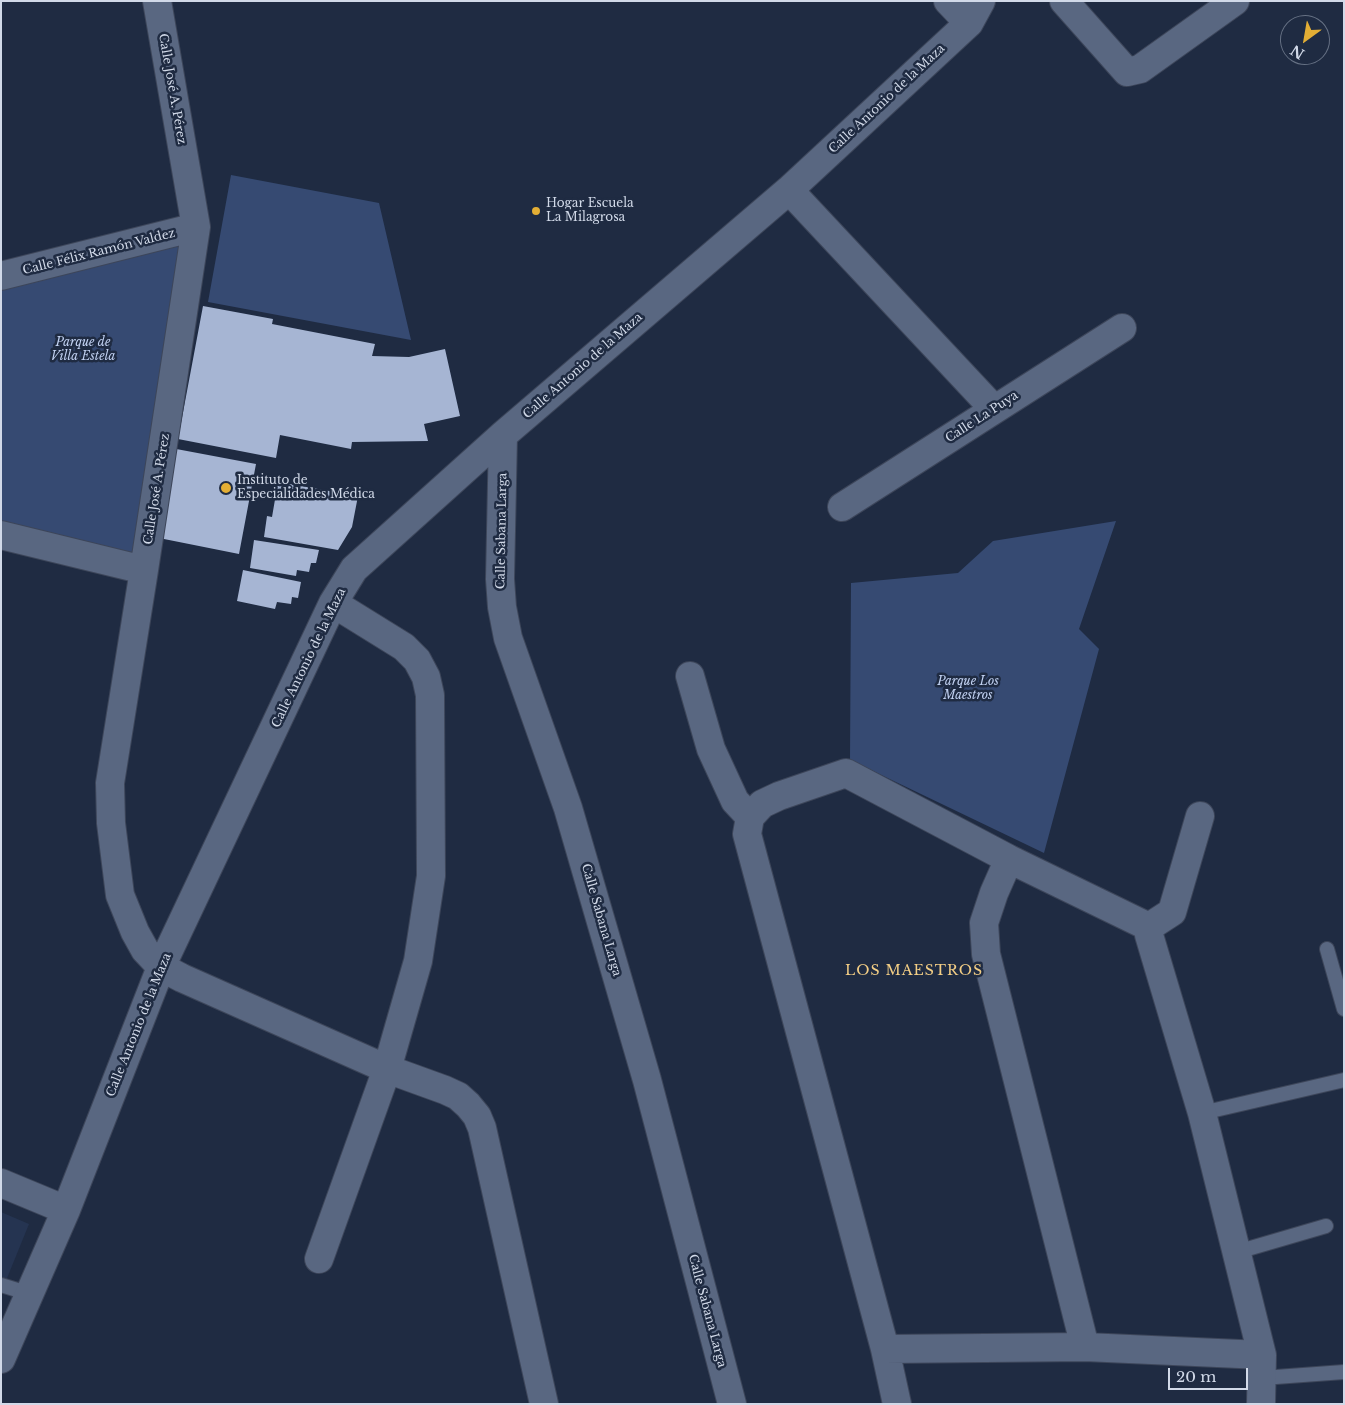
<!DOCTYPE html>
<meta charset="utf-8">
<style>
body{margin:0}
#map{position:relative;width:1345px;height:1405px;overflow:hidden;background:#1f2b42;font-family:"Libre Baskerville",serif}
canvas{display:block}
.frame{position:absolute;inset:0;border:2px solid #d1d9e8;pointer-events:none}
.north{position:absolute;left:1280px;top:15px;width:50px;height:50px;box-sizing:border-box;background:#1f2b42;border:1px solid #667184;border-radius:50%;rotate:212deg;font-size:14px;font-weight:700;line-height:20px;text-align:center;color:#d1d9e8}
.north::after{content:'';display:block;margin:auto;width:18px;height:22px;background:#e3ae35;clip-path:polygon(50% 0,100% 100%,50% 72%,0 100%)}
.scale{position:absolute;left:1168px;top:1368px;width:80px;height:22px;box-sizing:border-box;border:2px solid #d1d9e8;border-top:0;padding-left:6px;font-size:15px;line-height:18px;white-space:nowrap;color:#d1d9e8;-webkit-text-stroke:4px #1f2b42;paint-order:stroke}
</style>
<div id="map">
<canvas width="1345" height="1405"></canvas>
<div class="frame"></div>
<div class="north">N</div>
<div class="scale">20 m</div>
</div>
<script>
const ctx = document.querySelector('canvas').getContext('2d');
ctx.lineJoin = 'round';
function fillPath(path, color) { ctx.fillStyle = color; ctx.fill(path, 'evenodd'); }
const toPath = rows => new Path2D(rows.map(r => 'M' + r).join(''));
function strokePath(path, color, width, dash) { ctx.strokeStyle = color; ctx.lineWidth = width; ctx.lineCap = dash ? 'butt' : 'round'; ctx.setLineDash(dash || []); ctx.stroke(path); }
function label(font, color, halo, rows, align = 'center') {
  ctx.font = font + ' "Libre Baskerville",serif'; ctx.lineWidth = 5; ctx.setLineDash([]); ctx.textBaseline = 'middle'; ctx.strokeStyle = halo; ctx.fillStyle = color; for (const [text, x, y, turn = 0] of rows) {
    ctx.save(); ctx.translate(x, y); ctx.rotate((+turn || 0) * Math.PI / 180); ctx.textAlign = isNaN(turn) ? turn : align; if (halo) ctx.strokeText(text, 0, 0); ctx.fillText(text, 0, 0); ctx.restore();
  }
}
fillPath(toPath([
 [1,1212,29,1224,1,1293]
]), '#253451');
fillPath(toPath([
 [231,175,379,203,411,340,208,302],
 [181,242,138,561,1,531,1,285],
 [1116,521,1079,629,1099,649,1044,853,850,760,851,583,958,573,993,541]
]), '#364a72');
fillPath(toPath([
 [203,306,273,319,272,324,375,344,372,356,409,357,445,349,460,416,424,424,428,441,352,442,351,449,280,435,276,458,178,439],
 [171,448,256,464,239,554,154,537],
 [278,482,358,496,352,527,338,550,264,537,267,516,272,517],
 [254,540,319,550,316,563,311,563,309,572,297,570,296,576,250,568],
 [243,570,301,582,298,598,292,597,291,604,277,602,275,609,237,601]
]), '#a6b5d3');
const service = toPath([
 [1327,949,1344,1009],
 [1202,1113,1344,1080],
 [1237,1252,1326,1226],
 [1,1285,30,1294],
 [1262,1378,1344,1372]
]);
const minor = toPath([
 [157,1,196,227,144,570,110,783,111,823,120,895,135,932,145,950,161,967,182,978,387,1069,445,1090,458,1096,468,1105,477,1116,482,1128,544,1404],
 [948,1,969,23],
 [1064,1,1127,72,1140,69,1235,1],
 [789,190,994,409],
 [1,276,196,227],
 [503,435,500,579,502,607,508,638,568,808,647,1080,732,1404],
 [842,507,1122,328],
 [1,535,144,570],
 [690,676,711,749,735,801,750,817],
 [1009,859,994,893,984,923,986,954,1085,1347],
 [1149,927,1172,912,1200,816],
 [1,1183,66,1210],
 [319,1259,387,1069,418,961,431,876,430,695,426,677,417,660,404,647,333,603],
 [885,1349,1085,1347,1262,1355],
 [1,1359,66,1210,161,967,333,603,354,569,503,435,789,190,969,23,981,1],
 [897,1404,885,1349,747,834,750,817,762,804,779,796,846,773,1009,859,1149,927,1149,935,1202,1113,1262,1355,1261,1404]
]);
strokePath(service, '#3d465a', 16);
strokePath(minor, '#3d465a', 30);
strokePath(service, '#596781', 14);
strokePath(minor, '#596781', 28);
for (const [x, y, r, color] of [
 [536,211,5,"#e3ae35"],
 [226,488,6,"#e3ae35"]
]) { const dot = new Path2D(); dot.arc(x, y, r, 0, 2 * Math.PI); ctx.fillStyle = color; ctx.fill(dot); strokePath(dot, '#1f2b42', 2); }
label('12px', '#d1d9e8', '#1f2b42', [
 ["Calle José A. Pérez",172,89,80],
 ["Calle Antonio de la Maza",887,99,-43],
 ["Calle Félix Ramón Valdez",99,252,-14],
 ["Calle Antonio de la Maza",583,366,-41],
 ["Calle La Puya",982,417,-33],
 ["Calle José A. Pérez",157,489,-81],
 ["Calle Sabana Larga",502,531,-89],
 ["Calle Antonio de la Maza",309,658,-64],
 ["Calle Sabana Larga",601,920,74],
 ["Calle Antonio de la Maza",139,1025,-68],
 ["Calle Sabana Larga",707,1311,75]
]);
label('12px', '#d1d9e8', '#1f2b42', [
 ["Hogar Escuela",546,204],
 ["La Milagrosa",546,218],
 ["Instituto de",237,481],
 ["Especialidades Médica",237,495]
], 'left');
label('italic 12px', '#c1d1f1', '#1f2b42', [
 ["Parque de",83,343],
 ["Villa Estela",83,357],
 ["Parque Los",968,682],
 ["Maestros",968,696]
]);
ctx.letterSpacing = '1px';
label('14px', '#f3ce85', '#1f2b42', [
 ["LOS MAESTROS",914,971]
]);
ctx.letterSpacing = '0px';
</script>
